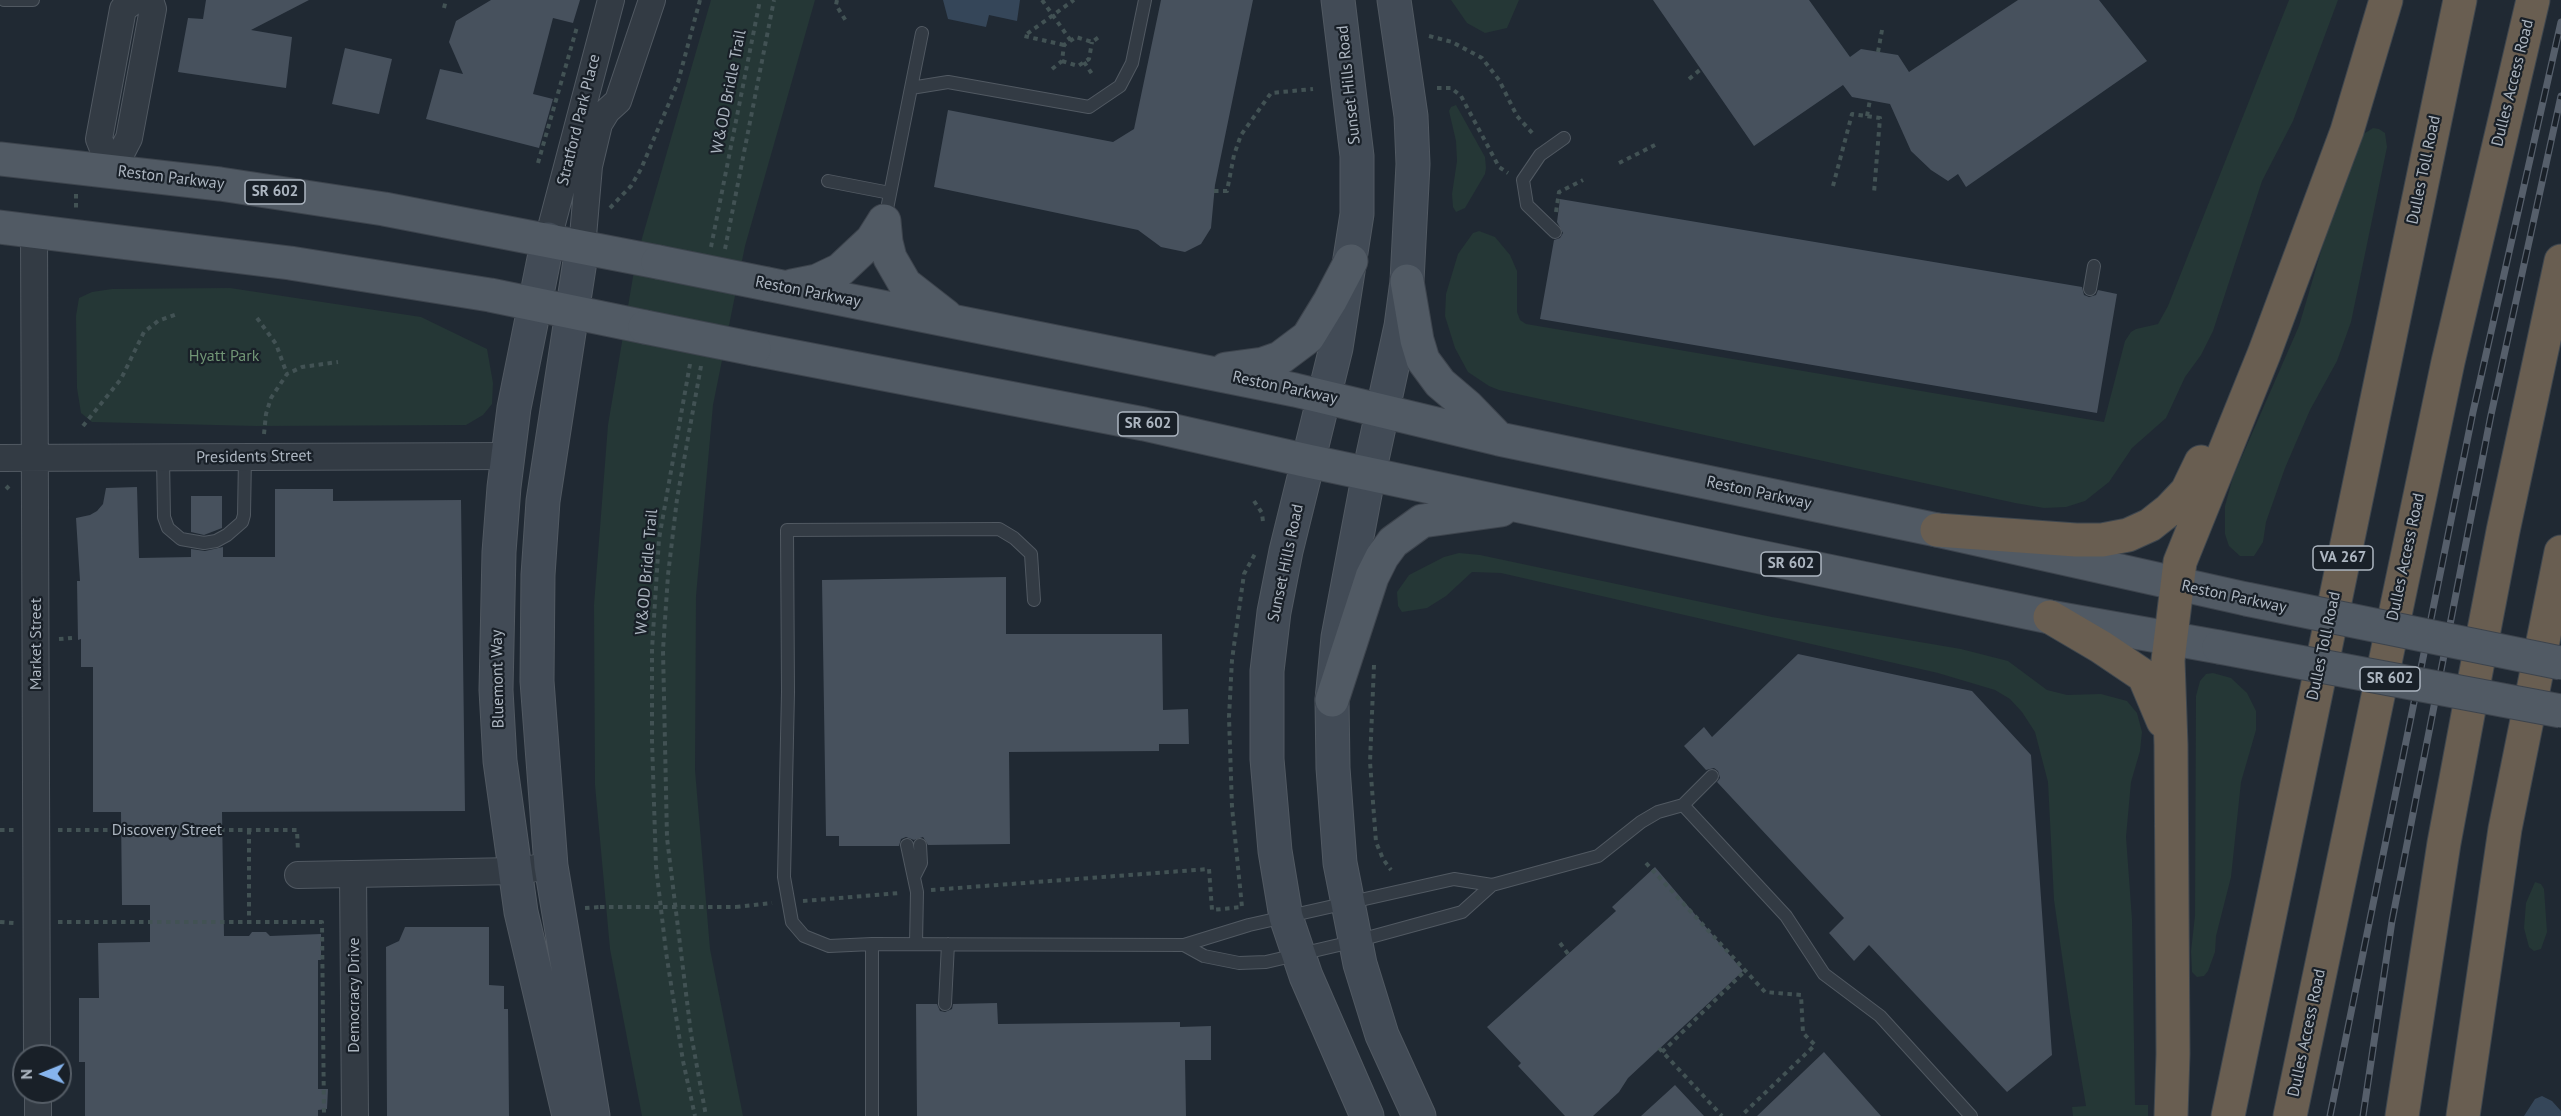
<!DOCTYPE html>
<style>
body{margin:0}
#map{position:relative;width:2561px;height:1116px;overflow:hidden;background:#202933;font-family:"PT Sans",sans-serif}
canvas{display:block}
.north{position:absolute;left:12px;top:1044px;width:60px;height:60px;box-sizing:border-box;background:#192028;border:2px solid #545c65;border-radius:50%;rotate:269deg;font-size:16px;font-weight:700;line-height:24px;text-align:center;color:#adb6c1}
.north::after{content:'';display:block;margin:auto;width:21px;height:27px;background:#86b4ed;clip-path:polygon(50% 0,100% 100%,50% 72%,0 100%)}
</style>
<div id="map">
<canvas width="2561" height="1116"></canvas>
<div class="north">N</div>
</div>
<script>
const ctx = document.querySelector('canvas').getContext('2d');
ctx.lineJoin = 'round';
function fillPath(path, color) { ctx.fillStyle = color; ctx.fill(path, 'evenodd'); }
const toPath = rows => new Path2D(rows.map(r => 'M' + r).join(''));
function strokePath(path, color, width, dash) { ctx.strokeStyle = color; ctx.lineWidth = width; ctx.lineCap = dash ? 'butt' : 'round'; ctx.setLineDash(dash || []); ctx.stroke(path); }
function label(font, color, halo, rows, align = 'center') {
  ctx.font = font + ' "PT Sans",sans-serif'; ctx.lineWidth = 4.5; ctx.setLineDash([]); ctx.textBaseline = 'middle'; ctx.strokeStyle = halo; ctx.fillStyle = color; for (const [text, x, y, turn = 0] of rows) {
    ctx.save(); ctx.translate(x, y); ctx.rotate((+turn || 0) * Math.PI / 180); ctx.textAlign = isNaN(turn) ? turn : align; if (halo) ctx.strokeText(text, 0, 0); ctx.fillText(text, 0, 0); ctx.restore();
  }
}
fillPath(toPath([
 [711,0,815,0,745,246,713,405,696,596,695,770,710,949,743,1116,642,1116,610,949,595,785,594,605,608,425,636,259],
 [1451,0,1519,0,1507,28,1485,33,1467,23],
 [2289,0,2338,0,2293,121,2262,181,2213,331,2201,355,2185,377,2166,418,2132,448,2109,482,2085,501,2066,507,2044,508,2015,503,1499,390,1489,386,1468,372,1455,348,1445,316,1446,294,1458,254,1473,233,1479,231,1495,237,1510,255,1517,271,1517,312,1520,320,1526,324,2104,422,2125,341,2131,332,2136,329,2158,324,2168,306],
 [1456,105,1485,157,1486,168,1485,174,1465,208,1456,212,1453,207,1452,194,1457,161,1456,141,1449,111,1451,107],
 [2373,128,2379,129,2385,133,2387,147,2351,322,2337,361,2310,410,2285,468,2266,522,2263,542,2254,556,2240,556,2229,546,2225,534,2225,506,2233,477,2299,326,2325,238,2362,135],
 [230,288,421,317,487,349,493,383,492,404,483,415,466,425,256,426,92,422,81,413,77,388,76,316,79,298,92,292,112,289],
 [1459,553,1480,555,1772,617,1961,649,2008,661,2047,690,2067,695,2101,694,2127,701,2137,713,2142,732,2140,751,2131,782,2126,837,2132,919,2135,1105,2148,1105,2148,1116,2073,1116,2072,1107,2086,1106,2070,1012,2054,900,2048,782,2035,732,2022,712,2010,699,1995,690,1938,673,1501,573,1472,572,1446,596,1427,608,1402,612,1398,606,1397,592,1409,575,1444,557],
 [2213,673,2231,678,2247,693,2256,711,2256,730,2241,782,2231,877,2216,936,2215,952,2208,971,2204,976,2197,977,2192,972,2191,951,2195,916,2196,696,2200,681,2206,674],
 [2535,882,2541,884,2544,889,2547,932,2541,949,2534,951,2529,947,2524,928,2526,903]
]), '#253736');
fillPath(toPath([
 [943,0,1020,0,1017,21,989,15,986,27,948,19],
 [2542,1096,2552,1101,2561,1111,2561,1116,2524,1116,2535,1099]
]), '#354659');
fillPath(toPath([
 [206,0,309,0,251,30,292,37,286,88,178,72,188,18,203,19],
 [491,0,580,0,573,23,553,18,533,94,553,99,539,148,426,119,440,69,463,74,449,42,456,21],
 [1161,0,1253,0,1215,185,1211,228,1201,244,1185,252,1161,247,1138,230,934,187,948,110,1113,142,1134,129],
 [1653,0,1809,0,1850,57,1861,49,1898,55,1909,72,2018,0,2099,0,2147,61,1966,187,1958,174,1948,181,1931,170,1911,151,1890,104,1852,97,1843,85,1754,146],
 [345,48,392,59,379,114,332,104],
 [1560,199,2082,287,2084,295,2089,297,2096,295,2098,290,2117,294,2097,413,1540,319,1554,240,1560,238,1563,233,1557,222],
 [137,487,139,558,191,557,191,549,205,551,223,547,223,557,275,557,275,489,333,489,333,501,461,500,465,811,222,812,224,936,249,936,252,932,266,932,270,936,321,934,321,960,318,960,318,1089,328,1089,327,1109,318,1110,318,1116,85,1116,85,1062,79,1062,79,998,99,998,98,943,150,942,150,905,122,905,121,812,93,812,93,667,81,667,81,639,78,640,77,581,80,581,76,518,90,515,97,511,103,504,106,488],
 [191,496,222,496,222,528,204,535,191,532],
 [1006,577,1006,634,1162,634,1163,710,1188,709,1189,744,1159,744,1159,751,1009,752,1010,844,928,845,923,837,914,840,906,837,901,839,899,846,839,846,839,836,826,836,822,580],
 [1798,654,1972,691,2031,755,2052,1055,2007,1092,1869,945,1854,961,1829,933,1844,918,1717,782,1720,778,1718,771,1714,768,1706,770,1684,746,1704,727,1712,737],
 [1655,867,1743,971,1628,1078,1619,1092,1593,1116,1565,1116,1518,1066,1521,1063,1487,1027,1616,911,1612,907],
 [405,927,489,927,489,985,504,986,504,1009,508,1009,509,1116,387,1116,386,947,399,941],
 [997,1003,998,1024,1180,1022,1180,1027,1211,1026,1211,1060,1185,1060,1186,1116,917,1116,916,1004,937,1004,940,1011,945,1012,952,1009,953,1004],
 [1824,1052,1881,1116,1757,1116],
 [1675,1085,1704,1116,1641,1116]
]), '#47515d');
const lane = toPath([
 [4,0,33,0],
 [911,88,922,33],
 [828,181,890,193],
 [885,219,911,88,948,82,1089,107,1120,86,1132,63,1145,0],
 [1555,232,1527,205,1523,180,1540,155,1564,138],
 [2090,289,2094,266],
 [163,458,164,517,168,528,181,539,204,543,216,541,227,535,242,522,244,515,245,457],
 [1034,600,1031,554,1014,538,999,529,787,530,788,692,784,877,792,922,804,936,829,946,872,944,1184,945,1249,925,1454,879,1492,885,1598,856,1641,822,1658,812,1683,805,1712,776],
 [1683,805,1786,916,1824,974,1880,1016,1971,1116],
 [907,845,917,892,916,944],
 [914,877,921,863,920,845],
 [1184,945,1204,956,1239,963,1266,962,1356,941,1462,912,1492,885],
 [945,1004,948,944],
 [872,1116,872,944]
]);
const street = toPath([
 [112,171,99,139,123,9,135,0],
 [112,171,129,138,153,9,150,0],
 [34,231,37,1056],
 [548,239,611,0],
 [582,248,589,166,599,124,607,111,618,101,652,0],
 [0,458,508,456],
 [353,874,355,1116],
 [298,875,515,871,551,866],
 [38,1092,38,1116]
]);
const secondary = toPath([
 [1338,0,1357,156,1357,214,1336,348,1286,551,1274,612,1267,671,1267,759,1275,851,1286,917,1306,976,1367,1116],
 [1394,0,1411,116,1413,164,1407,281,1401,326,1369,473,1338,637,1332,700,1333,768,1340,863,1360,964,1382,1035,1419,1116],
 [548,239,514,408,504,487,499,552,496,690,500,761,521,912,569,1116],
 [582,248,543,501,538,575,537,681,551,866,593,1116]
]);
const primary = toPath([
 [0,159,220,184,384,209,658,262],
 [884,221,886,242,890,258,905,284,946,316],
 [0,227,290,263,490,295,645,327],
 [1407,281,1417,340,1423,360,1440,383,1467,406,1499,439],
 [767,284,1295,390,1499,439,1937,530,2246,599],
 [792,286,817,281,840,270,872,240,884,221],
 [754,349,1144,424,1308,461,1741,553,2050,617,2219,647],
 [1226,369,1263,364,1280,358,1308,337,1330,301,1351,261],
 [1332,700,1372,577,1382,557,1393,542,1422,521,1501,510]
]);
const highway = toPath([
 [1937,530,2076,540,2102,540,2128,535,2150,525,2169,510,2187,491,2201,462],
 [2050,617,2101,647,2144,676,2163,721],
 [2171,1116,2173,1054,2171,745,2168,660,2180,562,2264,354,2347,131,2386,0],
 [2228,1116,2460,0],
 [2290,1116,2448,362,2533,0],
 [2402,1116,2444,843,2475,677,2503,531,2561,261],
 [2463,1116,2505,829,2561,552]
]);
strokePath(lane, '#515962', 14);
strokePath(street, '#515962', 28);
strokePath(secondary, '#515962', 35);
strokePath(primary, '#3d444d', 35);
strokePath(highway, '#3e464e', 35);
strokePath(toPath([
 [837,0,836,5,846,21],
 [1042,0,1071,41],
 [444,8,446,0],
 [1429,36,1452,42,1482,58,1499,80,1517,116,1534,135],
 [1064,45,1024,36,1074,0],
 [1878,52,1882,30],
 [1062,61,1078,66,1089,59,1092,42],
 [1084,62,1092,74],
 [1052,69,1062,61,1064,45,1076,37,1092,42,1099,37],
 [1689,79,1701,69],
 [1437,88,1451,88,1461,96,1499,167,1508,173],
 [1867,116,1870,100],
 [538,163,577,27],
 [1619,163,1655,145],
 [1833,186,1852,114,1880,118,1874,193],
 [1214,191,1227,191,1234,155,1241,135,1271,93,1313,89],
 [76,194,76,210],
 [610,208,631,186,641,169,678,82,700,0],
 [1556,212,1559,192,1583,180],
 [711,247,760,0],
 [725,249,774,0],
 [257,318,276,344,287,374],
 [690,364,659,539,652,649,652,741,656,866,666,952,683,1061,695,1116],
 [701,366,677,499,668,575,663,650,667,838,691,1034,706,1116],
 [83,426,121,379,144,332,158,321,177,314],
 [264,434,266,414,271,398,287,374,302,367,338,362],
 [6,489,9,486],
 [1254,501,1262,513,1263,522],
 [59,639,72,638],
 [1374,665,1370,762,1376,842,1383,859,1391,870],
 [0,830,14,830],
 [58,830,297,830,298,852],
 [249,830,249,922],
 [1646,863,1765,992,1801,995,1803,1033,1815,1045,1741,1116],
 [931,890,1209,869,1212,910,1242,907,1232,807,1229,717,1232,660,1244,574,1256,552],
 [803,901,900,893],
 [736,907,772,903],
 [585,908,600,907],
 [0,922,14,923],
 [58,922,322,922,324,1116],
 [1560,943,1568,954],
 [1659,1048,1722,1116],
 [1662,1052,1745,971]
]), '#425254', 4, [4.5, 4.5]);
strokePath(lane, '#333b44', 12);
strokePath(street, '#333b44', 26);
strokePath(secondary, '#424b56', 33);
strokePath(primary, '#515a64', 33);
strokePath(highway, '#695e51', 33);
const rail = toPath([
 [2330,1116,2473,412,2561,22],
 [2363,1116,2392,921,2491,415,2561,96]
]);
strokePath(rail, '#565f6b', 7);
strokePath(rail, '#192028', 4.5, [14]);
const primaryBridge = toPath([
 [658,262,767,284],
 [645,327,754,349],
 [2246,599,2561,663],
 [2219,647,2561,711]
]);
strokePath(primaryBridge, '#3d444d', 35, []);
strokePath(toPath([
 [600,907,736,907]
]), '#425254', 4, [4.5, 4.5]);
strokePath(primaryBridge, '#515a64', 33);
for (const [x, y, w] of [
 [275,192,60],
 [1148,424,60],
 [2343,558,60],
 [1791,564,60],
 [2390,679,60]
]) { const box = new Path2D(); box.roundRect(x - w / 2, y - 12, w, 24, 4.5); ctx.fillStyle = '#192028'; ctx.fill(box); strokePath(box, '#adb6c1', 1.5); }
label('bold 15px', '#adb6c1', null, [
 ["SR 602",275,192],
 ["SR 602",1148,424],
 ["VA 267",2343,558],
 ["SR 602",1791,564],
 ["SR 602",2390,679]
]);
label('16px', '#adb6c1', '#192028', [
 ["Dulles Access Road",2513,83,-76],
 ["Sunset Hills Road",1349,85,-96],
 ["W&OD Bridle Trail",729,92,-79],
 ["Stratford Park Place",579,120,-76],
 ["Dulles Toll Road",2424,170,-78],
 ["Reston Parkway",171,178,7],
 ["Reston Parkway",808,292,11],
 ["Reston Parkway",1285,388,12],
 ["Presidents Street",254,457,-1],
 ["Reston Parkway",1759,493,12],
 ["Dulles Access Road",2406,557,-78],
 ["Sunset Hills Road",1286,563,-78],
 ["W&OD Bridle Trail",647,572,-85],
 ["Reston Parkway",2234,597,12],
 ["Market Street",36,644,-90],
 ["Dulles Toll Road",2324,646,-78],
 ["Bluemont Way",498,679,-91],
 ["Discovery Street",167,830],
 ["Democracy Drive",354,995,-90],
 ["Dulles Access Road",2307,1033,-78]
]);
label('16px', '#709575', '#192028', [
 ["Hyatt Park",224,356]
]);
</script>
